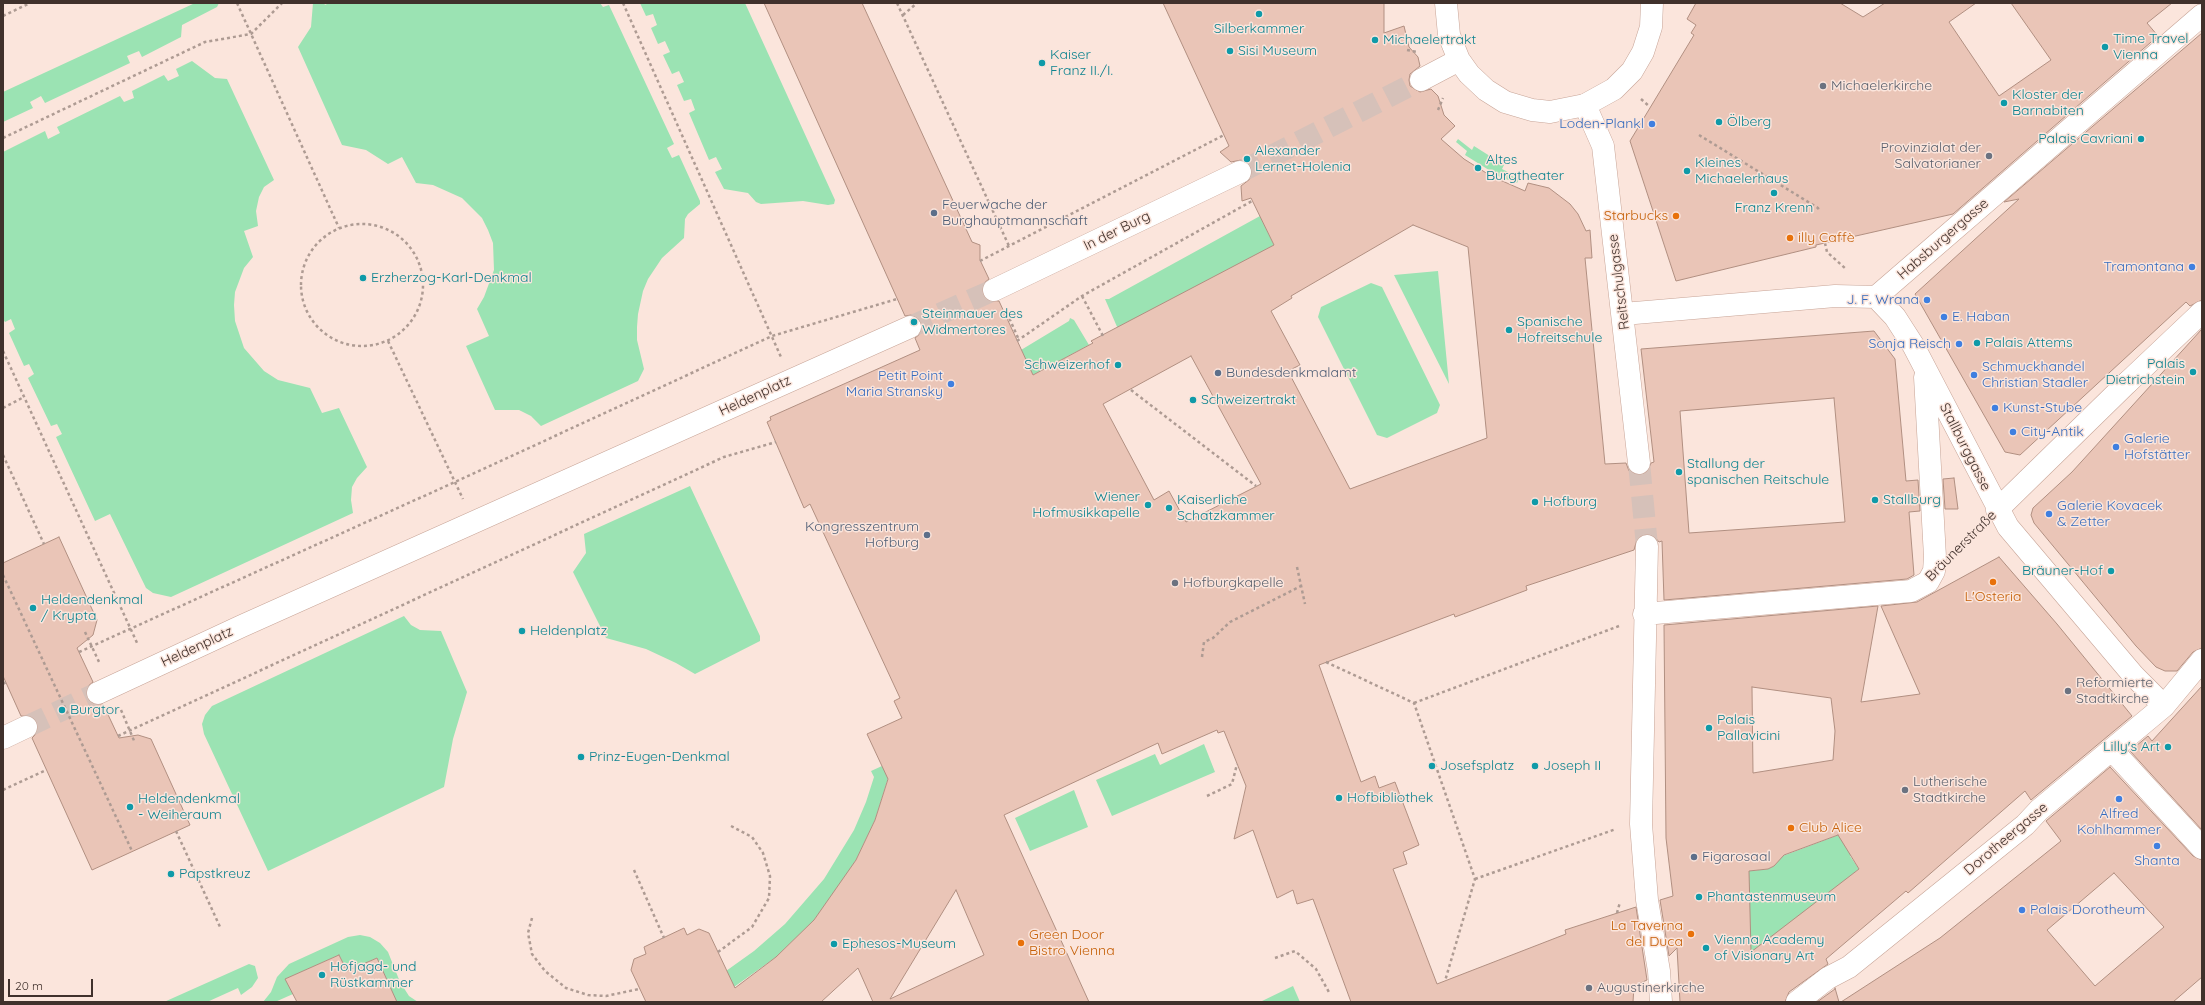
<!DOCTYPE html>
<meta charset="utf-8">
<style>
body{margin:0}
#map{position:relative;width:2205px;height:1005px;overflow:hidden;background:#fbe5dc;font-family:Quicksand,sans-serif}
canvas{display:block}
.frame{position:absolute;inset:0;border:4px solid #40312c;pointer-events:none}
.scale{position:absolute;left:8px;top:979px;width:85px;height:18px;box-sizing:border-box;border:2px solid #40312c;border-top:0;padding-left:5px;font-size:12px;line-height:14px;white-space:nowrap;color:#40312c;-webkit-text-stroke:3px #fbe5dc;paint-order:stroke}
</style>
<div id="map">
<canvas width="2205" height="1005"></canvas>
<div class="frame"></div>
<div class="scale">20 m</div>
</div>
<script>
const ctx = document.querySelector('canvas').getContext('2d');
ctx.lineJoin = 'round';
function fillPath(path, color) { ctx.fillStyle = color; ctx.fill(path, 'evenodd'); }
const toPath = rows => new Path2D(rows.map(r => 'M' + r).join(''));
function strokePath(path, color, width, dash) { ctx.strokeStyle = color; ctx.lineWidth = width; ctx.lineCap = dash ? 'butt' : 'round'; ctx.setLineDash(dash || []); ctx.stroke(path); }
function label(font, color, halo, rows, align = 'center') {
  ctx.font = font + ' Quicksand,sans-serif'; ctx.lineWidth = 3; ctx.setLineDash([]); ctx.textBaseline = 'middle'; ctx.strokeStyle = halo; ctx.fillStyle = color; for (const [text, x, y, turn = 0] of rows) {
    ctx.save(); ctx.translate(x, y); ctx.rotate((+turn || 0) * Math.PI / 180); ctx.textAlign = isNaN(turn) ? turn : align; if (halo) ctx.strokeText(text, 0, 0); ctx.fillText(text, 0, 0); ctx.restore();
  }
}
fillPath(toPath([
 [195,3,219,3,217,7,182,25,181,37,142,57,139,51,127,56,130,63,45,103,41,96,30,102,33,108,3,122,3,92],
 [313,3,324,3,325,5,329,3,600,3,603,7,609,5,674,144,667,148,672,158,679,155,700,201,700,204,688,214,685,219,684,238,662,258,648,279,643,291,638,314,637,327,637,340,644,369,638,381,541,426,531,416,519,410,495,410,466,346,489,336,477,309,484,297,494,270,493,243,488,230,482,218,462,198,433,185,416,183,402,157,388,164,366,150,342,145,298,47,311,27],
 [640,3,745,3,835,200,834,204,828,205,803,201,761,204,756,202,748,193,724,189,715,172,722,169,716,157,709,160,689,113,695,110,691,99,684,101,677,85,684,82,679,71,672,74,663,55,670,52,665,41,658,44,651,28,657,25,653,14,646,16],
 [192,61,215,78,227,79,274,180,264,187,259,197,256,211,258,226,244,231,253,257,244,268,235,292,234,305,235,321,244,348,264,371,278,380,310,388,322,413,339,408,367,467,357,478,352,487,351,500,353,513,171,597,153,593,146,588,110,514,95,521,56,437,62,434,57,424,51,426,28,378,34,374,29,364,24,366,9,333,15,329,11,319,5,322,3,319,3,152,45,131,48,139,60,133,57,127,120,96,124,102,134,98,132,91,164,75,168,81,179,76,176,69],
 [1458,139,1472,150,1474,146,1504,165,1502,169,1508,172,1507,174,1519,179,1517,183,1500,177,1465,155,1467,151,1456,142],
 [1260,216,1277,251,1118,329,1105,299,1109,299],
 [1438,271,1449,384,1394,275],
 [1371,283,1382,287,1440,405,1437,413,1387,438,1377,435,1318,317,1321,307],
 [1070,318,1074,320,1089,345,1033,375,1021,350,1069,321],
 [690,486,760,636,760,641,695,674,676,663,646,649,606,638,573,572,586,553,584,534],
 [404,616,411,625,420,630,441,631,467,692,453,739,444,787,268,871,204,734,202,724,205,715,212,706],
 [1204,744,1215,772,1112,816,1096,780,1155,754,1160,765],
 [882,766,890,772,875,820,856,860,836,891,814,920,795,939,776,957,734,987,726,971,754,951,785,924,824,879,854,830,866,802,874,777,871,771],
 [1074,790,1088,827,1030,851,1015,818],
 [1841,834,1854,853,1850,856,1859,869,1727,983,1749,871,1768,869,1774,866,1780,857],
 [360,935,370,937,380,943,388,952,400,982,409,996,418,1002,392,1002,395,999,377,958,347,971,339,955,286,979,293,994,275,1002,263,1002,271,992,277,977,289,964,348,937],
 [249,964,255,966,258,978,252,987,241,995,238,988,207,1002,164,1002],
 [1293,986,1300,1002,1260,1002]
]), '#9be3b3');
const building = toPath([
 [764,3,862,3,972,242,980,245,980,260,989,279,984,283,983,295,987,300,999,301,1033,375,1093,343,1091,341,1274,245,1251,198,1242,201,1241,186,1250,179,1251,167,1247,162,1241,160,1231,162,1220,152,1229,146,1163,3,1384,3,1384,33,1404,26,1409,47,1418,57,1420,66,1410,74,1409,80,1410,86,1420,92,1431,89,1438,96,1444,115,1455,126,1441,139,1464,159,1491,176,1525,191,1528,183,1549,188,1570,204,1578,214,1586,231,1590,230,1592,258,1585,258,1605,464,1626,463,1629,471,1640,475,1647,473,1651,463,1654,462,1641,349,1874,331,1895,359,1906,481,1918,480,1920,511,1909,512,1914,575,1907,579,1664,600,1662,541,1659,542,1654,536,1647,534,1637,539,1634,550,1526,586,1527,590,1455,617,1454,614,1319,665,1361,782,1375,776,1379,788,1395,782,1419,845,1403,852,1407,864,1393,869,1437,984,1566,934,1565,930,1636,907,1647,980,1634,986,1633,1002,1351,1002,1313,899,1297,904,1293,890,1277,898,1253,830,1234,839,1246,786,1224,731,1218,733,1217,730,1162,754,1158,743,1004,815,1089,1002,873,1002,858,968,821,1002,646,1002,631,970,634,959,646,954,644,947,684,928,687,935,699,929,709,933,735,988,776,957,814,920,856,860,875,820,888,779,867,734,902,718,894,701,900,698,810,504,804,508,767,422,771,420,770,417,920,350,915,338,920,334,922,322,917,317,911,315,905,316,764,3],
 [1413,225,1468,247,1487,438,1350,489,1288,371,1300,365,1271,311,1292,298,1291,296,1413,225],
 [1191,356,1261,484,1186,522,1169,491,1154,500,1103,404,1191,356],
 [1834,398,1845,522,1689,533,1680,411,1834,398],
 [956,890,984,955,890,999,956,890],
 [1696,3,1840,3,1863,17,1885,3,1976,3,1949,22,1999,96,2051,60,2011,3,2172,3,2147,23,2158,36,1953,214,1816,245,1816,247,1676,281,1630,141,1694,35,1691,33,1696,25,1687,19,1696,3],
 [2202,33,2202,300,2190,306,2186,302,2020,455,2005,452,1915,294,2019,199,2004,202,2202,33],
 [2202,329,2202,648,2193,652,2177,671,2165,671,2156,667,2136,646,2034,523,2031,515,2033,508,2072,472,2202,329],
 [1954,478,1958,509,1945,509,1943,479,1954,478],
 [59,537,97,620,93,635,77,648,93,682,88,686,87,698,91,703,103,704,119,738,138,735,151,739,190,825,92,870,32,738,36,734,37,722,33,717,21,716,3,676,3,563,59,537],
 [1999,557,2057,624,2132,716,2031,800,2025,791,1908,893,1906,891,1826,959,1828,964,1789,992,1785,1002,1680,1002,1677,948,1669,956,1660,900,1673,896,1666,838,1664,625,1878,606,1861,702,1920,694,1881,606,1917,602,1999,557],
 [1752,687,1831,698,1835,731,1833,760,1753,773,1752,687],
 [1838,835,1859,869,1751,952,1749,871,1768,869,1774,866,1784,855,1838,835],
 [2202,686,2202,830,2130,751,2148,736,2152,741,2202,686],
 [2110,767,2193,856,2202,860,2202,977,2173,1002,1841,1002,1940,938,2061,841,2046,821,2110,767],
 [2114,873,2164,927,2095,986,2047,930,2114,873],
 [339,955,347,971,377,958,397,1002,297,1002,285,979,339,955],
 [1835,988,1839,1002,1817,1002,1835,989,1835,988]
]);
fillPath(building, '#eac5b7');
strokePath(building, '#b18f81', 1);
strokePath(toPath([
 [1240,172,1421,80],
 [910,327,994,290],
 [1639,463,1647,546],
 [26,727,98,693]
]), '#d6c1b9', 22, [22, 11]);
const pedestrian = toPath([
 [1585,105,1614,89,1632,71,1643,52,1651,27,1652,3],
 [2128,382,2202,312]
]);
const minor = toPath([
 [1446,3,1449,35,1459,60,1469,74,1486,90,1505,102,1532,110,1550,112,1585,105,1603,146,1639,463],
 [1421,80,1459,60],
 [994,290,1240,172],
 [1876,297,1895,317,1913,345,2008,527,2134,676,2164,706],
 [1623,314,1835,296,1876,297,2202,15],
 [1997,510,2128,382],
 [1647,546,1641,824,1647,900,1659,971,1661,1002],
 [1644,614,1911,591,1928,582,1934,571,1935,557,1925,377],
 [98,693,242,626,910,327],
 [3,738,26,727],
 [2113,751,2202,848],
 [1797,1002,1828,978,1849,967,2025,825,2039,810,2164,706,2202,660]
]);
strokePath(pedestrian, '#c7a497', 23);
strokePath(minor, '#c7a497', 23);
strokePath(toPath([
 [237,3,339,228],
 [623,3,781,357],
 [897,3,1009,246],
 [903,15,917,3],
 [3,16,30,3],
 [1407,50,1417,52],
 [1641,99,1650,107],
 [1438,110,1443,98],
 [1699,135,1818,208,1819,211],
 [3,138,205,42,251,34,282,3],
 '301 285a61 61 0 1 1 122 0a61 61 0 1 1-122 0Z',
 [1825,243,1827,252,1846,269],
 [980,261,1224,135],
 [1082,296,1103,336],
 [1007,313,1019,340],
 [388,341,463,499],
 [1017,341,1082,296,1252,201],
 [3,351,138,645],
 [1131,390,1256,486],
 [3,408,24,397],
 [3,455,44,544],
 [1960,549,1980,528],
 [1297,567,1305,604],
 [3,575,132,851],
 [85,632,100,664],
 [79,652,455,482,772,336,897,299],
 [1202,657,1204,642,1213,638,1230,622,1301,586],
 [1326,662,1414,703,1475,879,1445,981],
 [3,684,6,682],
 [1414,703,1619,626],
 [121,710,135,743],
 [118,736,724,457,776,442],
 [3,790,46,770],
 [1207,796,1232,784,1237,764],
 [176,831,221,929],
 [634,870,664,938],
 [1475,879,1616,829],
 [1617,913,1620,902],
 [532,918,528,933,532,954,545,971,566,988,588,995,606,996,639,989],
 [718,952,752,927,769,898,770,876,763,853,752,837,731,826],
 [1275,958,1295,951,1316,969,1330,994]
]), '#ae9b93', 2.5, [3, 3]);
strokePath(pedestrian, '#fff', 22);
strokePath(minor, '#fff', 22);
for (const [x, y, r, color] of [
 [1259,14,4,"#0f9aa8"],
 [1375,40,4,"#0f9aa8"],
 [2105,47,4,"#0f9aa8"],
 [1230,51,4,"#0f9aa8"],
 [1042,63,4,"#0f9aa8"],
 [1823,86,4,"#6b7280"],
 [2004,103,4,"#0f9aa8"],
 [1719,122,4,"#0f9aa8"],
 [1652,124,4,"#3f7fe0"],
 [2141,139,4,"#0f9aa8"],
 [1989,156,4,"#6b7280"],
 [1247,159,4,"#0f9aa8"],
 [1478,168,4,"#0f9aa8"],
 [1687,171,4,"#0f9aa8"],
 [1774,193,4,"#0f9aa8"],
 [934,213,4,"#5c6f8a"],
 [1676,216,4,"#e8710a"],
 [1790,238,4,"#e8710a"],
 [2192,267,4,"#3f7fe0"],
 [363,278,4,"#0f9aa8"],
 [1927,300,4,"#3f7fe0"],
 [1944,317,4,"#3f7fe0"],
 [914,322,4,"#0f9aa8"],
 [1509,330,4,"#0f9aa8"],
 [1977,343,4,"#0f9aa8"],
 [1959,344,4,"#3f7fe0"],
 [1118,365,4,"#0f9aa8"],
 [2193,372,4,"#0f9aa8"],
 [1218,373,4,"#5c6f8a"],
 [1974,375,4,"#3f7fe0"],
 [951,384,4,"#3f7fe0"],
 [1193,400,4,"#0f9aa8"],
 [1995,408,4,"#3f7fe0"],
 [2013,432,4,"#3f7fe0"],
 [2116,447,4,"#3f7fe0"],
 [1679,472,4,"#0f9aa8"],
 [1875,500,4,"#0f9aa8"],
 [1535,502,4,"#0f9aa8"],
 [1148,505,4,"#0f9aa8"],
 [1169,508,4,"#0f9aa8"],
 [2049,514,4,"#3f7fe0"],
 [927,535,4,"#5c6f8a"],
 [2111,571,4,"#0f9aa8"],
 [1993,582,4,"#e8710a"],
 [1175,583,4,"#6b7280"],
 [33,608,4,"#0f9aa8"],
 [522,631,4,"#0f9aa8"],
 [2068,691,4,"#6b7280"],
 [62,710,4,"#0f9aa8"],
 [1709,728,4,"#0f9aa8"],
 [2168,747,4,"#0f9aa8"],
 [581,757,4,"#0f9aa8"],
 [1432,766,4,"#0f9aa8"],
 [1535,766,4,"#0f9aa8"],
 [1905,790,4,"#6b7280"],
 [1339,798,4,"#0f9aa8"],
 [2119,799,4,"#3f7fe0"],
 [130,807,4,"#0f9aa8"],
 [1791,828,4,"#e8710a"],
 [2157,846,4,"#3f7fe0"],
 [1694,857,4,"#5c6f8a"],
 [171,874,4,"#0f9aa8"],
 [1699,897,4,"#0f9aa8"],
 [2022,910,4,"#3f7fe0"],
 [1691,934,4,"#e8710a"],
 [1021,943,4,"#e8710a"],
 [834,944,4,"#0f9aa8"],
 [1706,948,4,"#0f9aa8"],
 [322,975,4,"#0f9aa8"],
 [1589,988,4,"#6b7280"]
]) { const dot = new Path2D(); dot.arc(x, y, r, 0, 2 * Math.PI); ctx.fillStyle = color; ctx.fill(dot); strokePath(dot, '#fbe5dc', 1.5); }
label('14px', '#0d838f', '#fbe5dc', [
 ["Silberkammer",1259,29,"center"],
 ["Time Travel",2113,39],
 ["Vienna",2113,55],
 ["Michaelertrakt",1383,40],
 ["Sisi Museum",1238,51],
 ["Kaiser",1050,55],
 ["Franz II./I.",1050,71],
 ["Kloster der",2012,95],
 ["Barnabiten",2012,111],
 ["Ölberg",1727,122],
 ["Palais Cavriani",2133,139,"right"],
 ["Alexander",1255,151],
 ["Lernet-Holenia",1255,167],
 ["Altes",1486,160],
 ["Burgtheater",1486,176],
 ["Kleines",1695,163],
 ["Michaelerhaus",1695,179],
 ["Franz Krenn",1774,208,"center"],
 ["Erzherzog-Karl-Denkmal",371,278],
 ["Steinmauer des",922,314],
 ["Widmertores",922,330],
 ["Spanische",1517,322],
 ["Hofreitschule",1517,338],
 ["Palais Attems",1985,343],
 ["Palais",2185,364,"right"],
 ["Dietrichstein",2185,380,"right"],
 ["Schweizerhof",1110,365,"right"],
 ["Schweizertrakt",1201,400],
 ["Stallung der",1687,464],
 ["spanischen Reitschule",1687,480],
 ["Wiener",1140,497,"right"],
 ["Hofmusikkapelle",1140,513,"right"],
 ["Kaiserliche",1177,500],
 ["Schatzkammer",1177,516],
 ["Stallburg",1883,500],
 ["Hofburg",1543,502],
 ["Bräuner-Hof",2103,571,"right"],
 ["Heldendenkmal",41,600],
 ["/ Krypta",41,616],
 ["Heldenplatz",530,631],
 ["Burgtor",70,710],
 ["Palais",1717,720],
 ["Pallavicini",1717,736],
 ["Lilly's Art",2160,747,"right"],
 ["Prinz-Eugen-Denkmal",589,757],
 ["Josefsplatz",1440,766],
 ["Joseph II",1543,766],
 ["Hofbibliothek",1347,798],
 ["Heldendenkmal",138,799],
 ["- Weiheraum",138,815],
 ["Papstkreuz",179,874],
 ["Phantastenmuseum",1707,897],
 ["Vienna Academy",1714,940],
 ["of Visionary Art",1714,956],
 ["Ephesos-Museum",842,944],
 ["Hofjagd- und",330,967],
 ["Rüstkammer",330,983]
], 'left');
label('14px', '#5b616d', '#fbe5dc', [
 ["Michaelerkirche",1831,86],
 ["Provinzialat der",1981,148,"right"],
 ["Salvatorianer",1981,164,"right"],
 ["Hofburgkapelle",1183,583],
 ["Reformierte",2076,683],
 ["Stadtkirche",2076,699],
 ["Lutherische",1913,782],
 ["Stadtkirche",1913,798],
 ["Augustinerkirche",1597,988]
], 'left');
label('14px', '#366cbe', '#fbe5dc', [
 ["Loden-Plankl",1644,124,"right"],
 ["Tramontana",2184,267,"right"],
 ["J. F. Wrana",1919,300,"right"],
 ["E. Haban",1952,317],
 ["Sonja Reisch",1951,344,"right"],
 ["Schmuckhandel",1982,367],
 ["Christian Stadler",1982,383],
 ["Petit Point",943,376,"right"],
 ["Maria Stransky",943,392,"right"],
 ["Kunst-Stube",2003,408],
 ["City-Antik",2021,432],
 ["Galerie",2124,439],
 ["Hofstätter",2124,455],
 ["Galerie Kovacek",2057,506],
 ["& Zetter",2057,522],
 ["Alfred",2119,814,"center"],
 ["Kohlhammer",2119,830,"center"],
 ["Shanta",2157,861,"center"],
 ["Palais Dorotheum",2030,910]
], 'left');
label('14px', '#4e5e75', '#fbe5dc', [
 ["Feuerwache der",942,205],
 ["Burghauptmannschaft",942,221],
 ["Bundesdenkmalamt",1226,373],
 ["Kongresszentrum",919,527,"right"],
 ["Hofburg",919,543,"right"],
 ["Figarosaal",1702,857]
], 'left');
label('14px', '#c56008', '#fbe5dc', [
 ["Starbucks",1668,216,"right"],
 ["illy Caffè",1798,238],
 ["L'Osteria",1993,597,"center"],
 ["Club Alice",1799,828],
 ["La Taverna",1683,926,"right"],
 ["del Duca",1683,942,"right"],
 ["Green Door",1029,935],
 ["Bistro Vienna",1029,951]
], 'left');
label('14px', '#40312c', '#fbe5dc', [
 ["In der Burg",1117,231,-26],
 ["Habsburgergasse",1943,239,-41],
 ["Reitschulgasse",1619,282,-97],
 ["Heldenplatz",755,396,-25],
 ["Stallburggasse",1965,447,63],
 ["Bräunerstraße",1961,546,-45],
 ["Heldenplatz",197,647,-25],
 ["Dorotheergasse",2006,839,-40]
]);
</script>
